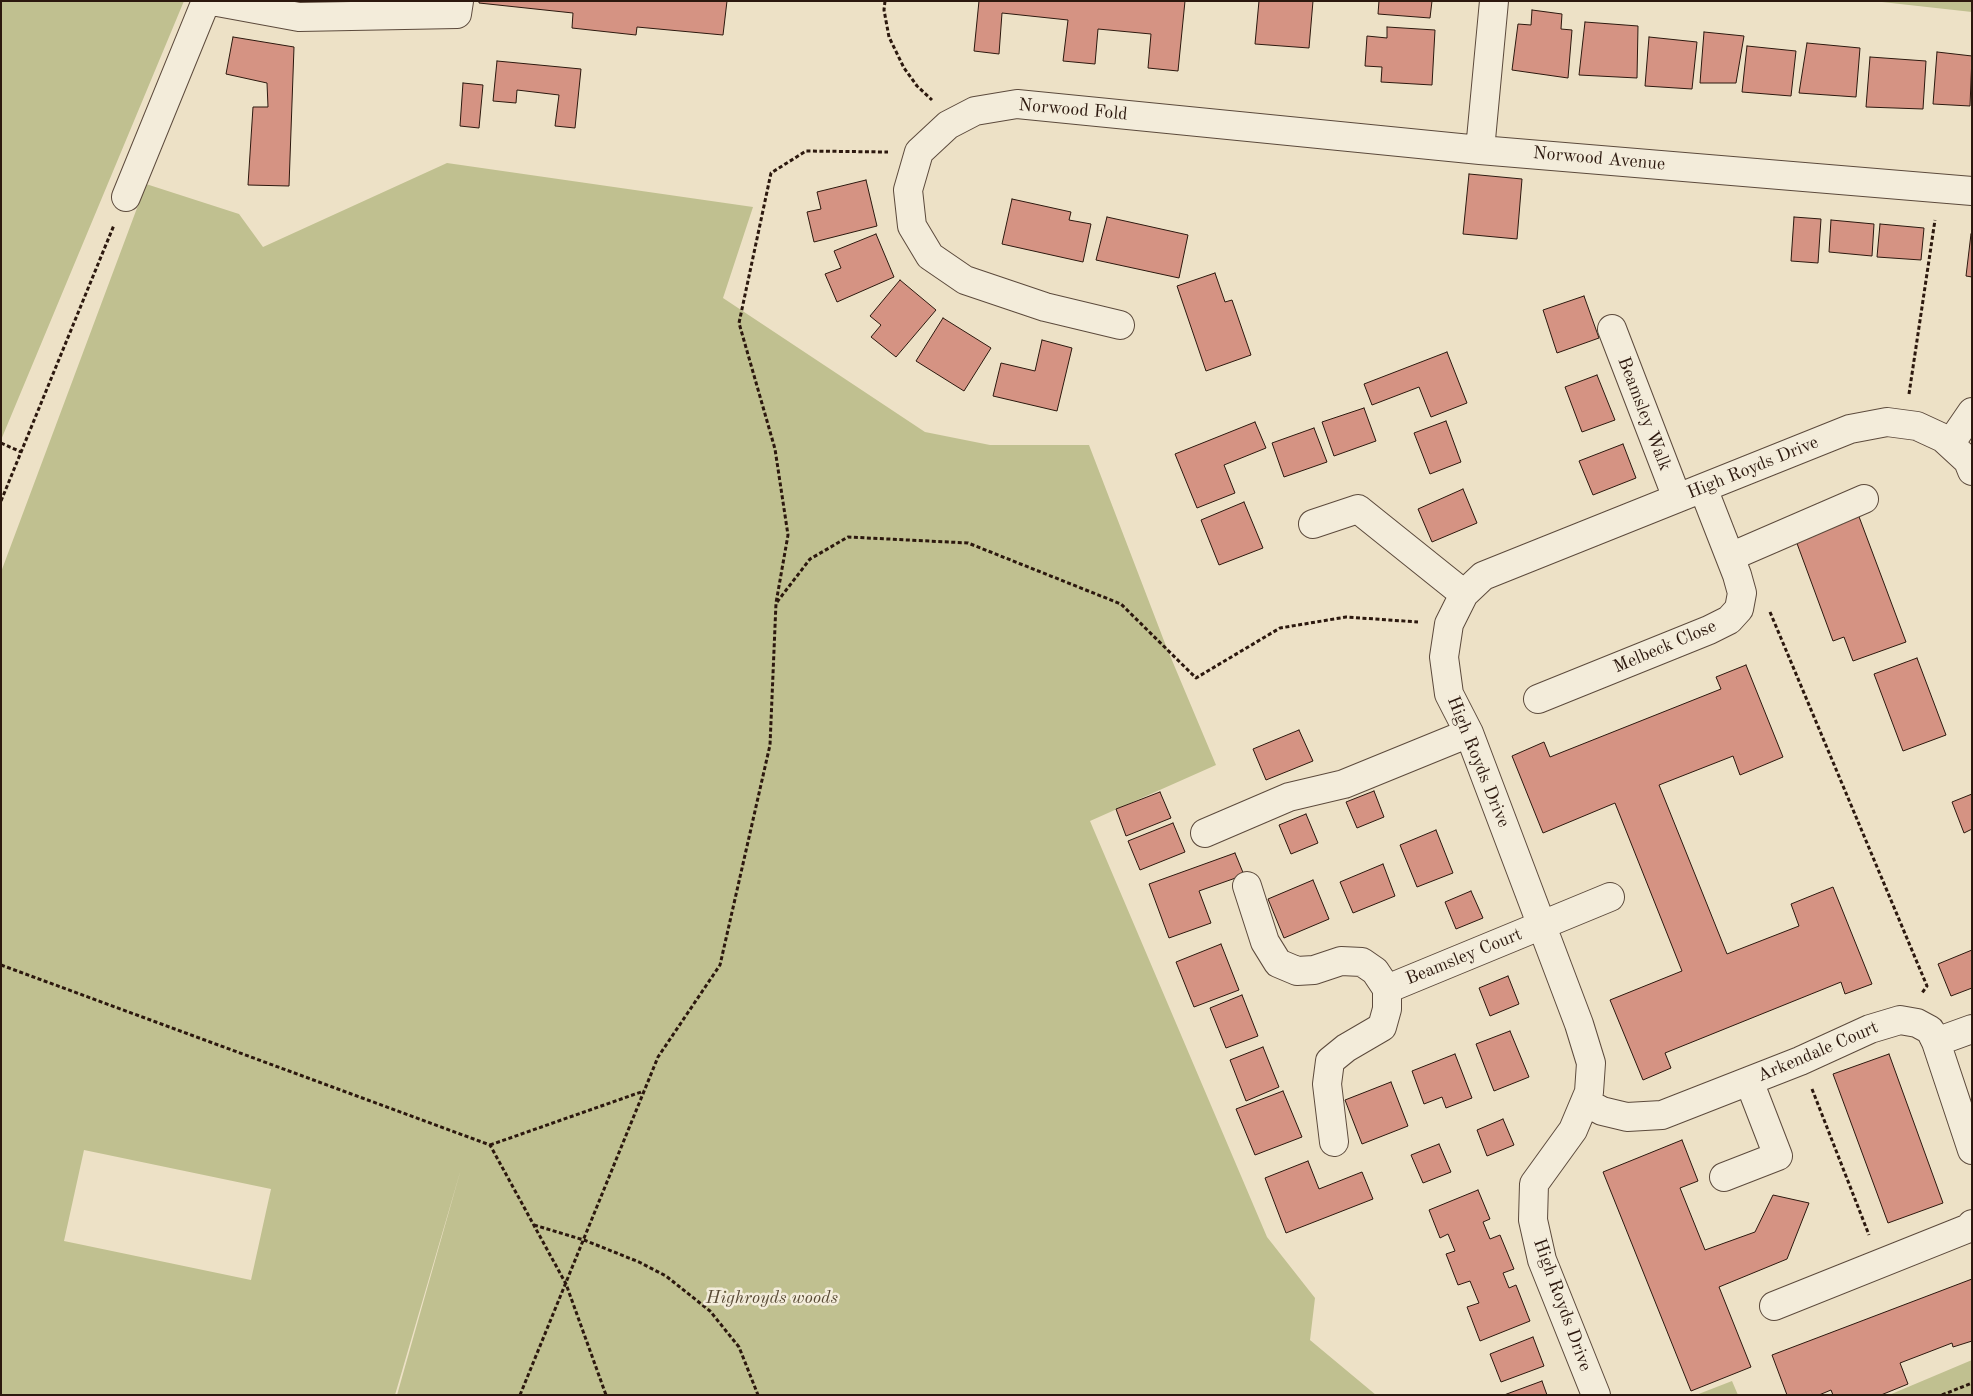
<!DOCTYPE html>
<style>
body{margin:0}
#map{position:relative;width:1973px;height:1396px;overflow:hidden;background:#ede1c6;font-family:"Old Standard TT",serif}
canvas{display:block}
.frame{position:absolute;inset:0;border:2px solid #2c180e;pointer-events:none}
</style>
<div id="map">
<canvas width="1973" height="1396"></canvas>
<div class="frame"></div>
</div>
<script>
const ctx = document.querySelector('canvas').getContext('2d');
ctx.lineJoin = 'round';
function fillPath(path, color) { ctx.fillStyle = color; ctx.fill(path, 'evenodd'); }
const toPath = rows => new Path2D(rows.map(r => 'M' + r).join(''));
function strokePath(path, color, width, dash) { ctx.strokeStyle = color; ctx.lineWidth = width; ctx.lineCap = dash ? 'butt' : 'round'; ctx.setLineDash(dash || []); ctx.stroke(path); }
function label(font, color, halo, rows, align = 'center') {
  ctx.font = font + ' "Old Standard TT",serif'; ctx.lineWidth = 5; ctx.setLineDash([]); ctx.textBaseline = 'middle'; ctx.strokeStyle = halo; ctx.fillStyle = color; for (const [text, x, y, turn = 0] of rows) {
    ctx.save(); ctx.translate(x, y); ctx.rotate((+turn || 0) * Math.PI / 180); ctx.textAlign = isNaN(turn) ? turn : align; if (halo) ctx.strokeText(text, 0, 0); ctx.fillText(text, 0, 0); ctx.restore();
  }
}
fillPath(toPath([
 [1,1,184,1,1,440],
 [1873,1,1972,1,1972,12],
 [447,163,753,207,723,298,925,432,990,445,1089,445,1166,646,1216,765,1090,821,1267,1237,1315,1298,1310,1340,1376,1395,397,1395,461,1169,395,1395,1,1395,1,572,146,184,239,214,263,247],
 [84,1150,271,1189,251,1280,64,1241],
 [1972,1360,1972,1395,1889,1395],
 [1732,1381,1738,1395,1696,1395]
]), '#c0c090');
const building = toPath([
 [479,1,727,1,723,35,637,27,636,35,572,28,573,13,479,3,479,1],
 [979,1,1185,1,1178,71,1148,68,1151,34,1098,29,1095,64,1063,61,1068,20,1002,13,999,54,974,51,979,1],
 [1259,1,1313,1,1309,48,1255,44,1259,1],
 [1379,1,1432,1,1430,18,1378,14,1379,1],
 [1532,10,1562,14,1561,29,1572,30,1568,78,1512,70,1518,24,1531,25,1532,10],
 [1585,22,1638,26,1637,78,1579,75,1585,22],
 [1387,27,1435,30,1432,85,1381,82,1382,67,1365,66,1367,36,1387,38,1387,27],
 [1704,32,1744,36,1736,83,1700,83,1704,32],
 [233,37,294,47,289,186,248,185,253,107,268,107,267,83,226,74,233,37],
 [1649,37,1697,42,1692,89,1645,86,1649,37],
 [1807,43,1860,48,1856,97,1799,93,1807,43],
 [1747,46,1796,51,1791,96,1742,92,1747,46],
 [1937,52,1972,56,1970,106,1933,104,1937,52],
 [1870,57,1926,61,1923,109,1866,107,1870,57],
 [497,61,581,69,575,128,555,126,559,95,517,90,516,103,493,101,497,61],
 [463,83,483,85,479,128,460,126,463,83],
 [1469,174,1522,179,1517,239,1463,234,1469,174],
 [866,180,877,226,814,242,807,212,821,209,817,192,866,180],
 [1012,199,1071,212,1069,220,1091,224,1083,262,1002,244,1012,199],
 [1107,217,1188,235,1179,278,1096,260,1107,217],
 [1794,217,1821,219,1818,263,1791,261,1794,217],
 [1831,220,1874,224,1872,256,1829,252,1831,220],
 [1880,224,1924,228,1921,260,1877,257,1880,224],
 [876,234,894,277,837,302,825,274,841,268,834,251,876,234],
 [1971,234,1972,234,1972,277,1966,276,1971,234],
 [1215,273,1225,302,1232,300,1251,355,1206,371,1177,286,1215,273],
 [900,280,936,310,896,357,871,337,881,325,870,316,900,280],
 [1584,296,1599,338,1557,353,1543,310,1584,296],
 [943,318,991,348,964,391,916,361,943,318],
 [1042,340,1072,348,1057,411,993,396,1001,363,1035,371,1042,340],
 [1447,352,1467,403,1431,417,1419,387,1372,405,1364,384,1447,352],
 [1597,375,1615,420,1582,432,1565,387,1597,375],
 [1364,408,1376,441,1334,456,1322,422,1364,408],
 [1446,421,1461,462,1430,474,1414,433,1446,421],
 [1255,422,1266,448,1224,465,1235,493,1197,508,1175,454,1255,422],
 [1314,428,1327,462,1284,477,1272,443,1314,428],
 [1623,444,1636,478,1593,495,1579,461,1623,444],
 [1463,489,1477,523,1432,542,1418,509,1463,489],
 [1244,502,1263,548,1219,565,1201,520,1244,502],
 [1858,514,1906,642,1853,661,1844,637,1833,641,1795,538,1858,514],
 [1917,658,1946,735,1903,751,1874,674,1917,658],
 [1746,665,1783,757,1740,775,1733,756,1659,785,1727,954,1799,926,1791,904,1833,887,1872,984,1845,994,1841,982,1665,1053,1671,1068,1643,1080,1610,1000,1682,971,1615,803,1543,833,1512,756,1544,742,1550,757,1721,689,1716,677,1746,665],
 [1299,730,1313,761,1266,780,1253,749,1299,730],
 [1374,791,1384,817,1357,828,1346,802,1374,791],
 [1160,792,1171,818,1126,836,1116,809,1160,792],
 [1972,794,1972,829,1964,833,1952,802,1972,794],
 [1306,814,1318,843,1291,854,1279,825,1306,814],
 [1173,823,1185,852,1140,870,1128,841,1173,823],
 [1436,830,1453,873,1417,887,1400,845,1436,830],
 [1235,853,1244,875,1199,891,1211,923,1169,938,1149,884,1235,853],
 [1383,864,1395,896,1353,913,1340,882,1383,864],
 [1313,880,1329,919,1284,938,1268,899,1313,880],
 [1471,891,1483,918,1456,929,1445,902,1471,891],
 [1221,944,1239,990,1194,1007,1176,962,1221,944],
 [1972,950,1972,988,1951,996,1938,964,1972,950],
 [1508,976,1519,1004,1490,1016,1479,988,1508,976],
 [1242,995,1258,1036,1226,1048,1210,1008,1242,995],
 [1510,1031,1529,1077,1494,1091,1476,1044,1510,1031],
 [1263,1047,1279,1087,1246,1101,1230,1060,1263,1047],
 [1455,1054,1472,1098,1446,1108,1442,1097,1424,1104,1412,1071,1455,1054],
 [1889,1054,1943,1203,1888,1223,1833,1074,1889,1054],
 [1391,1082,1408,1126,1362,1144,1345,1100,1391,1082],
 [1283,1091,1302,1137,1255,1155,1236,1109,1283,1091],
 [1503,1119,1514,1145,1487,1156,1477,1130,1503,1119],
 [1682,1140,1698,1181,1680,1188,1705,1250,1755,1232,1773,1195,1809,1203,1787,1259,1719,1287,1751,1367,1691,1391,1603,1172,1682,1140],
 [1439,1144,1451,1172,1423,1183,1411,1155,1439,1144],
 [1308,1161,1319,1189,1362,1172,1373,1199,1286,1233,1265,1178,1308,1161],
 [1478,1190,1490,1219,1483,1222,1490,1239,1500,1235,1514,1269,1503,1273,1509,1288,1516,1285,1530,1321,1480,1341,1467,1307,1479,1303,1470,1281,1458,1285,1446,1254,1455,1251,1448,1234,1440,1238,1429,1210,1478,1190],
 [1972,1279,1972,1341,1953,1347,1952,1343,1900,1363,1908,1384,1881,1395,1833,1395,1831,1390,1819,1395,1787,1395,1772,1355,1972,1279],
 [1533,1337,1544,1366,1501,1382,1490,1354,1533,1337],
 [1542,1381,1547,1395,1504,1395,1542,1381]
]);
fillPath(building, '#d59383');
strokePath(building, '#2c180e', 1);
const minor = toPath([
 [212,1,299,17,457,14,459,1],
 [1480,150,1494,1],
 [126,197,206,1],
 [1120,325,1045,307,965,280,930,256,912,226,908,190,919,152,948,125,975,111,1017,104,1480,150,1972,191],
 [1612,329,1677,498],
 [1950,444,1972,412],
 [1313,524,1358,509,1464,594],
 [1730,557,1864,499],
 [1538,699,1709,630,1729,620,1739,609,1742,593,1737,575,1703,488],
 [1205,833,1289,797,1344,784,1469,733],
 [1247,886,1265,942,1278,963,1297,971,1314,970,1341,961,1362,962,1375,971,1387,989,1387,1009,1382,1027,1346,1048,1330,1061,1327,1084,1334,1142],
 [1387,989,1610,897],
 [1936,1042,1972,1029],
 [1585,1102,1602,1111,1627,1117,1662,1115,1800,1061,1870,1029,1900,1020,1917,1023,1930,1030,1936,1042,1972,1150],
 [1724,1177,1778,1156,1749,1081],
 [1774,1306,1969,1228,1972,1224],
 [1596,1395,1542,1260,1533,1220,1534,1184,1573,1130,1589,1092,1591,1063,1579,1024,1469,733,1449,694,1444,657,1449,624,1464,594,1483,576,1850,429,1887,422,1917,426,1943,438,1968,461,1972,471]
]);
strokePath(minor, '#5c4a3c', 30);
strokePath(toPath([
 [885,1,884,10,889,37,904,68,917,86,932,100],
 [1909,394,1935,220],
 [1,443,21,452],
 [1,501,114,225],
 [777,602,810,559,848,537,968,543,1121,604,1196,678,1280,628,1346,617,1418,622],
 [1770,612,1927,986,1922,993],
 [1,965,490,1145,566,1284,606,1395],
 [1812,1089,1869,1235],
 [490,1145,644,1091],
 [534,1225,584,1240,639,1262,666,1276,710,1311,739,1347,758,1395],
 [520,1395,658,1057,720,965,770,745,776,603,788,535,775,449,739,323,771,173,806,151,888,152],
 [1942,1395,1972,1383]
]), '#2c180e', 3, [4, 2.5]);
strokePath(minor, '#f3ecda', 28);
label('18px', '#2c180e', '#f3ecda', [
 ["Norwood Fold",1073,110,5],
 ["Norwood Avenue",1599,159,5],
 ["Beamsley Walk",1644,414,69],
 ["High Royds Drive",1753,468,-22],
 ["Melbeck Close",1665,647,-23],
 ["High Royds Drive",1478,762,68],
 ["Beamsley Court",1464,957,-22],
 ["Arkendale Court",1818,1052,-23],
 ["High Royds Drive",1562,1305,70]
]);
label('italic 18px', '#584a35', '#f3ecda', [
 ["Highroyds woods",772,1298]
]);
</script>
